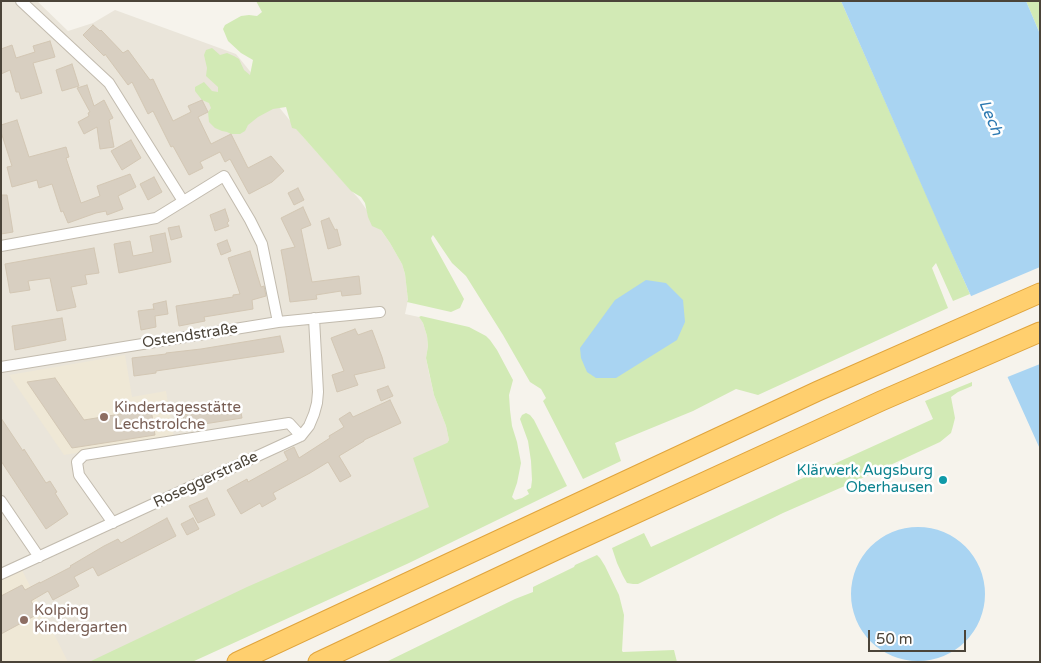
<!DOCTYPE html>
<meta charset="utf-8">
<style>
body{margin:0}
#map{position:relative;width:1041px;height:663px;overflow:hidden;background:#f6f3ec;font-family:"Varela Round",sans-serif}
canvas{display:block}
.frame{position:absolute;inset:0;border:2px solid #4b4439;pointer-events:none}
.scale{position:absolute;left:868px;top:630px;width:98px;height:22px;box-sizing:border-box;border:2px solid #4b4439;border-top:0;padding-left:6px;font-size:15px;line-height:18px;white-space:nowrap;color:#4b4439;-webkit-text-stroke:4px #fff;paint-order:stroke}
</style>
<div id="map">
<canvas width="1041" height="663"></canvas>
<div class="frame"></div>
<div class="scale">50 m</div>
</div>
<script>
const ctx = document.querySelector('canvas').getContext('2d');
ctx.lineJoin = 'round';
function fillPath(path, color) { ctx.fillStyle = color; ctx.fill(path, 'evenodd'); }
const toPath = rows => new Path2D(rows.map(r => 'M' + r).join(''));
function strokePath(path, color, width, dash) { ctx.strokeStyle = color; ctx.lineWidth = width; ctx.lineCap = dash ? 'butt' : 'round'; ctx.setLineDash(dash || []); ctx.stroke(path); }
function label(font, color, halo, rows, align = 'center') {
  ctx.font = font + ' "Varela Round",sans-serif'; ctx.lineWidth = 5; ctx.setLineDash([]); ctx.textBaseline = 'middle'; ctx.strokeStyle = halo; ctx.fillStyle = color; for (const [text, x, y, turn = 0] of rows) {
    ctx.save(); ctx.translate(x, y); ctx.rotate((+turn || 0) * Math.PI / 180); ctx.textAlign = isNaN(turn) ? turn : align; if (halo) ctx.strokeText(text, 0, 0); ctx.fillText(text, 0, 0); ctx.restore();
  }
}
fillPath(toPath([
 [1,1,37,1,68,31,93,23,115,10,236,54,304,138,359,199,390,243,402,264,405,274,408,300,405,314,419,317,423,323,427,336,428,346,426,358,429,373,434,395,446,426,449,440,447,443,435,519,131,662,1,662]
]), '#eae5da');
fillPath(toPath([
 [125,355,132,397,166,391,174,437,64,455,9,375],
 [22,570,68,662,1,662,1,579]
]), '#efe8d6');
fillPath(toPath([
 [256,1,841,1,970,294,953,301,936,263,932,268,948,308,758,395,736,389,693,411,615,443,621,461,583,479,543,401,546,398,541,389,530,382,503,335,466,276,452,263,433,235,431,238,432,241,464,299,460,308,451,312,407,302,408,300,405,274,402,264,390,243,381,230,372,226,368,217,365,203,361,197,351,191,296,129,292,128,286,107,273,109,258,117,248,125,245,131,240,134,231,134,227,132,222,131,215,128,209,122,208,112,211,108,209,103,202,100,195,91,195,87,204,82,212,91,218,92,218,87,206,76,207,68,204,55,206,50,212,48,220,55,227,53,234,56,239,59,244,70,250,75,253,60,241,53,228,41,223,29,225,25,241,16,249,15,257,16,262,12],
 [1026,1,1040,1,1040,34],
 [421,316,469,327,486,336,490,340,497,350,513,380,509,395,510,410,512,426,517,442,521,463,517,483,512,497,515,500,522,498,529,494,527,490,531,488,532,480,531,461,528,441,520,419,522,415,526,413,530,415,534,420,567,486,409,563,192,662,89,662,247,587,429,507,413,458,447,443,449,440,446,426,434,395,426,358,428,346,427,336,423,323,419,317],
 [972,382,972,386,958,392,951,397,955,418,953,426,951,433,940,442,847,485,783,513,638,584,633,584,627,583,623,576,617,563,612,548,644,533,651,547,933,419,925,401],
 [597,555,600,558,605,566,619,595,624,615,622,651,623,652,674,650,677,662,386,662,515,599,533,592,533,587,574,567,575,565]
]), '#d2eab5');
fillPath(toPath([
 [841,1,1026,1,1040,34,1040,449,939,225],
 [646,280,666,283,683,300,685,322,677,340,616,378,596,378,587,372,581,358,580,348,615,300],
 '851 594a67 67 0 1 1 134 0a67 67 0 1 1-134 0Z'
]), '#a9d4f2');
fillPath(toPath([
 [1040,267,1040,364,1005,378,969,297]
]), '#f6f3ec');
const building = toPath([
 [93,25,100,31,101,30,123,53,128,50,150,80,153,79,173,121,191,112,188,106,202,100,208,112,198,117,211,144,231,134,248,168,271,156,284,171,272,182,249,194,230,159,225,162,220,152,200,162,203,168,189,175,173,146,171,147,153,111,148,114,132,82,128,85,105,54,104,56,83,35,93,25],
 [50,41,55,57,33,63,42,93,21,99,19,92,16,92,10,70,1,74,1,49,12,45,16,58,35,52,33,46,50,41],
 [72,64,79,86,62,91,56,70,72,64],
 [87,85,94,106,104,100,113,118,109,120,114,147,100,149,97,127,84,134,78,122,89,116,88,113,90,112,77,88,87,85],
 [17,120,29,157,66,147,69,157,66,158,81,203,100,196,97,186,130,174,136,187,118,196,123,209,107,215,106,211,96,213,68,223,63,211,61,212,52,184,39,188,37,180,12,187,7,167,12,166,1,132,1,125,17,120],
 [131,140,141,158,122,170,111,151,131,140],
 [154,177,162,192,148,200,140,184,154,177],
 [298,188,304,200,294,205,288,193,298,188],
 [1,195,7,195,13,232,1,234,1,195],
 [303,207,311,225,301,229,312,282,359,276,361,294,342,296,341,291,316,295,317,299,290,302,286,276,281,250,295,247,281,218,303,207],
 [225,209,229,221,227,223,229,226,215,231,210,215,225,209],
 [329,218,335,230,337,229,341,245,328,249,321,221,329,218],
 [179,226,182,237,171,240,168,228,179,226],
 [165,233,171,262,119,273,114,244,130,241,133,256,153,252,150,236,165,233],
 [227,240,231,251,221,255,217,244,227,240],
 [94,248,99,273,85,275,87,284,71,287,76,307,57,311,50,278,28,281,30,290,10,293,5,264,94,248],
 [250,251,261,287,264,286,266,296,252,300,253,309,204,317,205,321,179,326,176,306,233,297,233,295,240,294,228,258,250,251],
 [166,301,168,314,155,316,156,327,141,330,138,311,153,309,154,310,153,304,166,301],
 [62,318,66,340,15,350,12,326,62,318],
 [355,329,358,335,372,330,382,357,385,368,354,375,358,385,337,392,332,375,344,371,331,338,355,329],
 [280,336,284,352,156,371,156,373,134,376,132,358,166,354,166,353,201,349,280,336],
 [55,378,84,420,151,409,155,435,72,448,27,382,55,378],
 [388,386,393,396,381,401,377,390,388,386],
 [390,400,401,423,364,440,364,441,339,456,351,476,340,482,328,462,310,473,273,493,276,499,262,507,260,503,241,514,227,490,247,479,248,482,288,460,284,452,294,447,299,458,330,438,329,436,344,427,339,419,350,412,353,417,390,400],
 [240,407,242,418,185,427,183,415,240,407],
 [1,418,23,451,24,449,46,483,50,481,57,492,55,493,68,514,46,529,1,461,1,418],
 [207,498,215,515,198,523,189,506,207,498],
 [167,518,176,536,98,576,93,567,74,577,79,586,53,600,48,591,31,601,38,614,1,634,1,596,22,585,25,590,40,582,40,583,71,567,70,566,104,546,118,539,121,543,167,518],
 [193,518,199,529,187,535,181,524,193,518]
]);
fillPath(building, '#d8cfc1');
strokePath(building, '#d3c7b4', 1);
const street = toPath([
 [21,1,109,83,183,201],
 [1,246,156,218,224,176,250,220,262,244,278,322],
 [1,367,278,322,380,312],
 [1,501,39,557],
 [113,523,79,475,77,462,84,455,289,423,301,436],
 [1,574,301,436,309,426,314,414,317,403,318,392,314,318]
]);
const highway = toPath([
 [237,662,818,391,1040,293],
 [318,662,565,546,881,401,1040,332]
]);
strokePath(street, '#c2bbae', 12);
strokePath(highway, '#e0a43c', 21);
strokePath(street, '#fff', 10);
strokePath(highway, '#ffcf6e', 19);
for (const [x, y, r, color] of [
 [104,417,5,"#8d6e63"],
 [943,480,5,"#0f9aa8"],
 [24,620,5,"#8d6e63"]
]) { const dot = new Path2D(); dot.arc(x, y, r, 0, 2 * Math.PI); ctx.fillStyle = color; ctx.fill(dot); strokePath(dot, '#fff', 2); }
label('15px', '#4b4439', '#fff', [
 ["Ostendstraße",190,336,-9],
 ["Roseggerstraße",206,480,-25]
]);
label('15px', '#785e54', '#fff', [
 ["Kindertagesstätte",114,408],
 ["Lechstrolche",114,425],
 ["Kolping",34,611],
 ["Kindergarten",34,628]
], 'left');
label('15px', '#0d838f', '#fff', [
 ["Klärwerk Augsburg",933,471],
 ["Oberhausen",933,488]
], 'right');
label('italic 16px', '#2e7ab2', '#fff', [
 ["Lech",990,118,67]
]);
</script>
